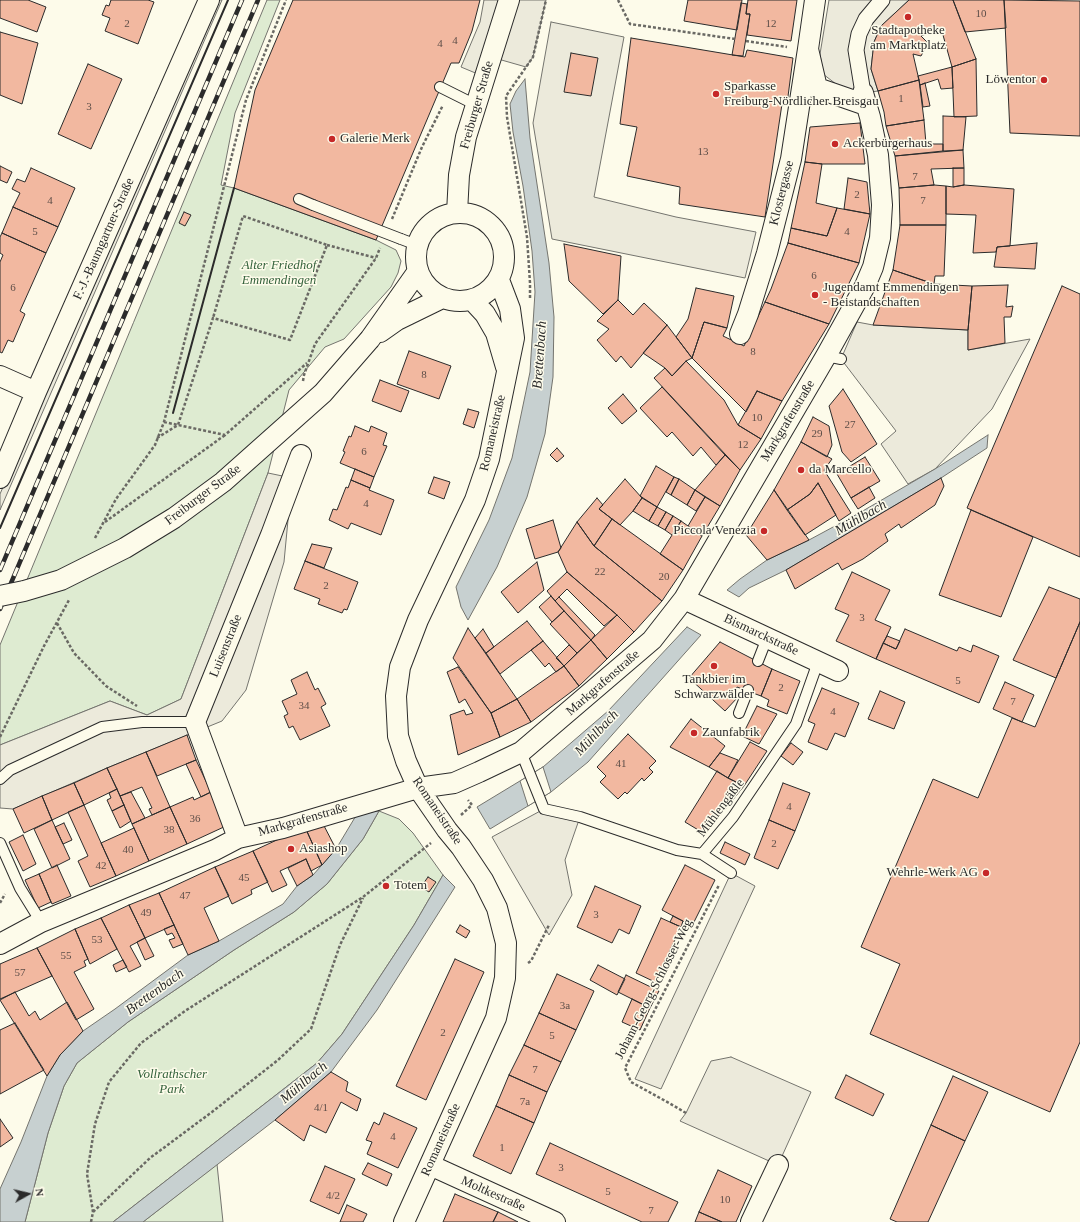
<!DOCTYPE html>
<meta charset="utf-8">
<style>
body{margin:0}
#map{position:relative;width:1080px;height:1222px;overflow:hidden;background:#fdfbea;font-family:"Times New Roman",serif}
canvas{display:block}
.north{position:absolute;left:8px;top:1174px;width:40px;height:40px;-webkit-text-stroke:3px #fdfbea;paint-order:stroke;rotate:82deg;font-size:11px;font-weight:700;line-height:16px;text-align:center;color:#2b2b2b}
.north::after{content:'';display:block;margin:auto;width:14px;height:18px;background:#2b2b2b;clip-path:polygon(50% 0,100% 100%,50% 72%,0 100%)}
</style>
<div id="map">
<canvas width="1080" height="1222"></canvas>
<div class="north">N</div>
</div>
<script>
const ctx = document.querySelector('canvas').getContext('2d');
ctx.lineJoin = 'round';
function fillPath(path, color) { ctx.fillStyle = color; ctx.fill(path, 'evenodd'); }
const toPath = rows => new Path2D(rows.map(r => 'M' + r).join(''));
function strokePath(path, color, width, dash) { ctx.strokeStyle = color; ctx.lineWidth = width; ctx.lineCap = dash ? 'butt' : 'round'; ctx.setLineDash(dash || []); ctx.stroke(path); }
function label(font, color, halo, rows, align = 'center') {
  ctx.font = font + ' "Times New Roman",serif'; ctx.lineWidth = 3; ctx.setLineDash([]); ctx.textBaseline = 'middle'; ctx.strokeStyle = halo; ctx.fillStyle = color; for (const [text, x, y, turn = 0] of rows) {
    ctx.save(); ctx.translate(x, y); ctx.rotate((+turn || 0) * Math.PI / 180); ctx.textAlign = isNaN(turn) ? turn : align; if (halo) ctx.strokeText(text, 0, 0); ctx.fillText(text, 0, 0); ctx.restore();
  }
}
const green = toPath([
 [267,0,280,0,235,113,221,185,234,188,376,240,396,250,401,261,398,273,391,287,344,339,325,347,289,390,268,473,181,699,147,715,110,701,0,745,0,645,267,0],
 [379,811,399,819,413,833,443,875,414,925,342,1034,317,1063,113,1222,25,1222,48,1133,64,1086,77,1063,128,1022,234,950,294,912,327,884,363,839,379,811],
 [217,1164,223,1222,143,1222,217,1164]
]);
fillPath(green, '#deebd1');
strokePath(green, '#74746e', 1);
const parking = toPath([
 [215,0,222,0,0,510,0,494,215,0],
 [484,0,546,0,533,57,526,67,491,57,485,77,461,67,480,22,484,0],
 [829,0,909,0,881,26,874,42,871,69,878,91,863,93,845,91,823,74,820,54,829,0],
 [551,22,624,37,594,197,676,217,756,232,745,278,552,239,533,123,551,22],
 [857,322,873,325,968,330,968,350,1030,339,992,409,935,469,908,484,881,444,896,431,841,359,857,322],
 [268,473,292,478,284,562,246,690,222,721,107,768,13,809,0,808,0,745,110,701,147,715,181,699,268,473],
 [544,809,580,817,565,860,572,895,549,935,492,837,544,809],
 [731,873,755,886,661,1089,635,1079,731,873],
 [731,1057,811,1092,778,1165,680,1121,686,1113,711,1061,731,1057]
]);
fillPath(parking, '#eceadb');
strokePath(parking, '#74746e', 1);
const water = toPath([
 [525,79,530,138,549,263,554,317,553,377,545,434,527,497,497,567,468,620,461,607,456,587,489,520,512,458,530,372,535,292,532,251,523,186,513,132,510,104,516,91,525,79],
 [988,435,987,448,941,478,786,570,749,588,739,597,727,590,740,579,767,560,809,540,861,512,935,469,988,435],
 [687,627,701,635,588,762,551,792,490,829,477,807,543,767,608,711,687,627],
 [360,809,365,812,379,811,363,839,327,884,294,912,234,950,128,1022,77,1063,64,1086,48,1133,25,1222,0,1222,0,1189,21,1142,47,1076,60,1055,83,1031,115,1009,188,955,219,941,283,904,297,886,313,875,336,849,360,809],
 [443,875,455,887,377,1010,331,1072,275,1120,143,1222,113,1222,317,1063,342,1034,414,925,443,875]
]);
fillPath(water, '#c7d0d0');
strokePath(water, '#74746e', 1);
const pier = toPath([
 [543,767,551,792,528,806,520,781,543,767]
]);
fillPath(pier, '#fdfbea');
strokePath(pier, '#74746e', 1);
const building = toPath([
 [0,0,28,0,46,7,37,32,0,18,0,0],
 [111,0,148,0,154,2,138,44,105,31,110,18,102,15,106,5,109,6,111,0],
 [293,0,480,0,472,31,459,63,451,63,376,240,234,188,255,90,293,0],
 [688,0,742,0,737,30,684,21,688,0],
 [748,0,797,0,791,41,747,35,750,14,746,14,748,0],
 [909,0,953,0,976,59,952,67,941,28,921,36,928,43,921,56,913,54,919,80,878,91,871,69,874,42,881,26,909,0],
 [953,0,1004,0,1006,28,965,32,953,0],
 [1004,0,1080,1,1080,136,1010,133,1004,0],
 [741,3,747,4,746,14,750,14,743,56,732,55,741,3],
 [0,32,38,43,22,104,0,95,0,32],
 [631,38,745,57,747,50,793,58,787,104,782,104,765,217,679,204,680,187,627,176,637,127,620,124,631,38],
 [571,53,598,58,591,96,564,92,571,53],
 [976,59,977,116,954,117,952,67,976,59],
 [88,64,122,79,91,149,58,134,88,64],
 [952,67,953,88,941,89,938,79,920,85,918,76,952,67],
 [919,80,924,120,886,126,884,112,878,91,919,80],
 [925,83,930,106,923,107,920,85,925,83],
 [943,116,966,117,963,150,943,151,943,116],
 [924,120,926,144,943,144,943,151,895,156,886,126,924,120],
 [860,123,865,164,822,164,805,162,810,127,860,123],
 [963,150,964,168,931,169,934,185,899,188,895,156,963,150],
 [805,162,822,164,816,203,837,208,827,236,791,228,805,162],
 [0,166,12,172,7,183,0,180,0,166],
 [31,168,75,188,58,227,13,207,20,193,12,189,17,179,25,182,31,168],
 [953,168,964,168,964,185,953,187,953,168],
 [848,178,867,182,870,214,844,209,848,178],
 [934,185,946,186,946,225,900,225,899,188,934,185],
 [964,185,1014,189,1010,246,997,247,996,252,973,253,976,215,946,214,946,186,953,187,964,185],
 [13,207,58,227,46,253,2,233,13,207],
 [837,208,870,214,859,263,788,243,791,228,827,236,837,208],
 [184,212,191,215,185,226,179,223,184,212],
 [900,225,946,225,944,276,935,276,934,284,893,270,900,225],
 [2,233,46,253,20,311,25,314,13,342,8,340,2,353,0,352,0,262,3,255,0,253,0,237,2,233],
 [788,243,859,263,829,324,765,302,771,289,788,243],
 [1037,243,1035,269,994,267,997,247,1037,243],
 [564,244,621,256,618,300,603,314,569,281,564,244],
 [893,270,934,284,972,286,968,330,873,325,893,270],
 [1008,285,1006,307,1013,306,1011,317,1004,317,1005,343,968,350,968,330,972,286,1008,285],
 [1062,286,1080,294,1080,557,967,508,1062,286],
 [696,288,734,296,727,328,704,322,692,358,676,337,688,319,696,288],
 [618,300,633,315,644,303,667,325,631,368,621,356,616,362,597,340,609,329,597,321,618,300],
 [765,302,829,324,782,401,757,391,746,412,692,358,704,322,727,328,723,336,744,346,765,302],
 [667,325,692,358,686,361,672,376,665,368,643,353,667,325],
 [409,351,451,366,439,399,397,384,409,351],
 [686,361,724,400,738,425,761,439,740,470,654,378,665,368,672,376,686,361],
 [380,380,409,391,401,412,372,401,380,380],
 [662,387,725,455,716,465,701,447,693,456,672,432,667,437,640,408,662,387],
 [843,389,877,444,851,462,842,452,829,406,843,389],
 [757,391,782,401,761,439,738,425,757,391],
 [623,394,637,411,622,424,608,408,623,394],
 [468,409,479,412,474,428,463,424,468,409],
 [813,417,829,426,832,445,827,457,801,442,813,417],
 [355,426,369,432,371,426,387,433,383,445,387,446,374,477,340,463,345,452,343,451,349,436,351,437,355,426],
 [801,442,832,459,824,470,851,513,839,521,818,483,810,494,787,510,774,490,801,442],
 [557,448,564,456,557,462,550,455,557,448],
 [725,455,740,470,720,506,695,490,725,455],
 [865,457,880,481,851,498,837,474,865,457],
 [656,466,674,477,657,507,640,496,656,466],
 [355,469,374,477,370,488,351,480,355,469],
 [434,477,450,482,444,499,428,493,434,477],
 [674,477,679,479,671,495,666,492,674,477],
 [941,478,944,486,935,505,901,528,899,524,885,534,888,541,863,559,842,570,838,563,795,589,786,570,941,478],
 [625,479,642,498,633,511,620,525,599,509,625,479],
 [679,479,695,490,687,505,671,495,679,479],
 [351,480,370,488,369,490,394,500,381,535,351,523,348,529,329,520,333,509,337,510,346,487,348,488,351,480],
 [818,483,836,515,805,535,787,510,810,494,818,483],
 [869,487,875,498,858,509,851,498,869,487],
 [695,490,705,497,696,511,687,505,695,490],
 [774,490,809,540,767,560,746,535,774,490],
 [705,497,720,506,702,536,688,526,705,497],
 [597,498,603,505,599,509,612,519,594,546,577,522,597,498],
 [642,498,657,507,649,521,633,511,642,498],
 [657,507,666,512,658,526,649,521,657,507],
 [971,510,1033,537,1001,617,939,595,971,510],
 [666,512,673,516,665,530,658,526,666,512],
 [673,516,681,521,672,535,665,530,673,516],
 [612,519,683,570,662,601,594,546,612,519],
 [553,520,561,548,558,552,535,559,526,529,553,520],
 [681,521,702,536,683,570,660,554,681,521],
 [577,522,594,546,662,601,634,632,617,615,567,572,558,552,577,522],
 [312,544,332,548,324,568,305,561,312,544],
 [305,561,358,582,347,610,344,609,342,613,318,604,320,599,294,589,305,561],
 [537,562,544,590,518,613,501,592,537,562],
 [567,572,617,615,604,626,567,589,555,601,547,591,567,572],
 [852,572,890,590,875,620,891,627,876,659,836,641,849,615,835,609,852,572],
 [1049,587,1080,599,1080,622,1056,678,1013,660,1049,587],
 [551,596,564,611,552,622,539,607,551,596],
 [559,597,595,635,591,640,555,601,559,597],
 [564,611,591,640,577,653,550,624,564,611],
 [617,615,634,632,607,659,591,640,617,615],
 [527,621,543,641,500,674,486,653,527,621],
 [1080,622,1080,1042,1050,1112,870,1034,900,964,861,947,933,779,978,798,1012,718,1035,727,1080,622],
 [468,628,517,699,491,713,453,658,468,628],
 [483,629,494,647,486,653,475,638,483,629],
 [905,629,957,651,959,647,971,652,973,645,999,656,979,703,876,659,883,643,896,649,905,629],
 [887,636,900,641,896,649,883,643,887,636],
 [591,640,607,659,579,686,564,666,591,640],
 [543,641,564,666,556,672,549,663,545,667,531,650,543,641],
 [720,642,772,669,761,696,737,687,734,691,738,697,725,711,689,678,720,642],
 [569,645,577,653,564,666,556,658,569,645],
 [564,666,579,686,531,722,517,699,564,666],
 [458,667,491,713,500,737,458,755,450,715,464,710,466,715,473,713,465,699,459,703,447,672,458,667],
 [772,669,800,681,787,714,767,706,769,700,761,696,772,669],
 [307,672,315,690,318,688,326,704,321,707,330,726,300,740,293,726,289,728,284,716,288,714,282,701,297,694,291,680,307,672],
 [1005,682,1034,695,1022,722,993,709,1005,682],
 [822,688,859,703,845,737,835,733,827,750,808,742,815,724,808,721,822,688],
 [880,691,905,702,894,729,868,719,880,691],
 [517,699,531,722,500,737,491,713,517,699],
 [757,706,777,714,759,744,742,736,757,706],
 [691,719,725,746,709,767,670,747,691,719],
 [628,734,656,761,649,768,653,772,644,781,642,778,627,794,625,792,618,799,600,782,606,776,597,767,628,734],
 [187,735,196,760,157,776,146,752,187,735],
 [750,742,767,751,744,786,728,778,750,742],
 [791,743,803,752,793,765,781,756,791,743],
 [146,752,170,807,152,815,149,809,152,808,142,787,120,796,107,768,146,752],
 [720,753,738,760,728,778,709,767,720,753],
 [196,760,211,792,201,797,186,764,196,760],
 [107,768,117,789,84,805,74,783,107,768],
 [717,771,728,778,744,786,705,834,685,822,717,771],
 [74,783,84,805,52,820,42,796,74,783],
 [783,783,810,793,795,831,769,820,783,783],
 [117,789,124,805,112,811,107,800,111,798,109,793,117,789],
 [131,792,145,818,132,824,120,796,131,792],
 [211,792,226,826,187,844,170,807,193,797,194,800,211,792],
 [42,796,52,820,24,833,13,809,42,796],
 [84,805,116,876,90,887,78,861,88,856,68,812,84,805],
 [124,805,131,821,120,828,112,811,124,805],
 [170,807,187,844,149,861,132,824,170,807],
 [52,820,70,859,52,868,34,829,52,820],
 [321,820,336,849,322,865,305,827,321,820],
 [769,820,795,831,778,869,754,858,769,820],
 [64,823,72,840,63,844,55,827,64,823],
 [305,827,322,865,311,871,306,859,280,871,287,885,272,892,253,851,305,827],
 [134,828,149,861,116,876,101,843,134,828],
 [23,835,36,864,23,871,9,842,23,835],
 [725,842,750,854,745,865,720,853,725,842],
 [253,851,268,882,251,890,252,894,232,904,215,867,253,851],
 [306,859,313,875,297,886,288,868,306,859],
 [57,865,71,896,52,904,39,874,57,865],
 [685,865,715,880,692,926,662,910,685,865],
 [215,867,229,896,204,908,219,941,188,955,159,893,215,867],
 [39,874,51,902,38,908,25,880,39,874],
 [428,877,436,882,429,892,421,887,428,877],
 [595,886,641,906,629,934,619,929,612,943,577,927,595,886],
 [159,893,174,925,145,938,129,905,159,893],
 [129,905,145,938,130,946,141,966,129,972,101,918,129,905],
 [673,916,683,921,681,927,670,922,673,916],
 [101,918,117,949,90,964,75,929,101,918],
 [661,918,681,927,655,982,636,973,661,918],
 [174,925,183,944,173,948,169,940,175,938,172,933,167,935,164,929,174,925],
 [460,925,470,931,466,938,456,932,460,925],
 [75,929,88,959,84,961,86,966,74,972,94,1009,76,1020,37,948,75,929],
 [145,938,154,956,145,960,137,942,145,938],
 [37,948,52,976,0,999,0,964,37,948],
 [455,959,484,972,426,1100,396,1086,455,959],
 [123,960,127,967,116,972,113,965,123,960],
 [598,965,625,979,617,995,590,980,598,965],
 [557,974,594,991,576,1030,539,1013,557,974],
 [626,975,659,991,650,1008,618,992,626,975],
 [15,992,29,1016,35,1011,40,1020,67,1002,83,1031,60,1055,47,1076,0,1000,15,992],
 [632,999,650,1008,640,1030,622,1022,632,999],
 [539,1013,576,1030,561,1062,524,1045,539,1013],
 [15,1023,44,1070,0,1094,0,1030,15,1023],
 [524,1045,561,1062,547,1092,509,1075,524,1045],
 [331,1072,348,1082,346,1091,361,1099,357,1111,341,1102,326,1133,310,1125,304,1141,275,1120,331,1072],
 [509,1075,547,1092,534,1123,496,1106,509,1075],
 [846,1075,884,1094,873,1116,835,1098,846,1075],
 [953,1076,988,1092,965,1141,931,1125,953,1076],
 [496,1106,534,1123,511,1174,473,1156,496,1106],
 [384,1113,417,1128,398,1168,367,1154,372,1142,366,1140,374,1122,379,1125,384,1113],
 [0,1119,13,1138,0,1147,0,1119],
 [931,1125,965,1141,928,1222,897,1222,890,1219,931,1125],
 [550,1143,678,1202,668,1222,642,1222,536,1174,550,1143],
 [368,1163,392,1174,387,1186,362,1174,368,1163],
 [325,1166,355,1179,339,1214,310,1201,325,1166],
 [718,1170,752,1186,736,1222,722,1222,699,1212,718,1170],
 [455,1194,498,1212,493,1222,443,1222,455,1194],
 [347,1205,367,1214,363,1222,340,1222,347,1205],
 [498,1212,518,1222,493,1222,498,1212],
 [699,1212,722,1222,695,1222,699,1212]
]);
fillPath(building, '#f2b8a0');
strokePath(building, '#2b2b2b', 1);
const service = toPath([
 [440,87,476,105],
 [299,199,313,205],
 [401,239,417,245],
 [826,356,841,359],
 [758,661,767,638],
 [739,713,748,690],
 [521,752,544,809,580,817,677,850,702,854,733,817,796,724,818,662],
 [0,779,10,770,102,727,142,722,195,722],
 [0,843,20,888,41,922],
 [702,854,731,873]
]);
const pedestrian = toPath([
 [863,93,856,50,859,34,866,19,882,0]
]);
const minor = toPath([
 [815,0,808,49,817,88,866,105],
 '416 257a44 44 0 1 1 88 0a44 44 0 1 1-88 0Z',
 [457,213,459,175,466,137,509,0],
 [473,301,485,314,496,333,506,367],
 [380,332,397,320,442,298],
 [740,334,748,314,767,253,791,159,808,49],
 [370,339,418,271],
 [0,376,36,392],
 [0,478,36,392,209,0],
 [684,599,838,671],
 [238,838,195,722,271,535,301,455],
 [0,944,41,922,215,850,238,838,283,828,418,788,454,783,479,772,521,752,652,640,684,599,826,356,865,286,873,267,880,238,882,205,878,155,870,117,863,93],
 [430,1165,555,1222],
 [404,1222,496,1018,505,978,506,943,497,908,483,880,461,847,447,830,418,788,406,761,398,736,396,696,400,667,418,620,475,500,489,459,514,338,510,309,499,280],
 [751,1222,778,1165]
]);
strokePath(service, '#2b2b2b', 12);
strokePath(pedestrian, '#2b2b2b', 17);
strokePath(minor, '#2b2b2b', 22);
strokePath(toPath([
 [618,0,630,24,735,39],
 [746,41,787,47],
 [392,219,422,147,443,105],
 [327,245,376,258],
 [530,298,530,283,527,237,507,117,506,96,533,57,546,0],
 [303,381,304,375,315,344,376,258,380,248],
 [164,422,225,435,307,363],
 [157,438,178,425,213,318,290,340,327,245,243,216,213,318],
 [105,522,225,435],
 [95,538,116,499,155,445,164,422,246,100,286,0],
 [57,623,74,653,106,686,137,706],
 [0,737,44,646,69,600],
 [461,815,472,805,468,800],
 [0,903,5,894],
 [528,963,531,961,549,925],
 [686,1113,669,1103,631,1082,625,1068,719,885],
 [93,1212,150,1158,212,1112,278,1060,311,1029,340,945,363,898],
 [91,1222,93,1212,87,1174,95,1124,109,1082,141,1043,185,1011,363,897,431,843]
]), '#6a6964', 2.5, [3, 2]);
strokePath(service, '#fdfbea', 10);
strokePath(pedestrian, '#fdfbea', 15);
strokePath(minor, '#fdfbea', 20);
const rail = toPath([
 [0,570,242,0],
 [0,609,258,0]
]);
strokePath(rail, '#2b2b2b', 4.5);
strokePath(rail, '#fdfbea', 3, [9]);
const serviceBridge = toPath([
 [313,205,401,239]
]);
const minorBridge = toPath([
 [0,596,24,591,61,580,125,548,174,518,223,482,323,393,370,339]
]);
strokePath(serviceBridge, '#2b2b2b', 12, []);
strokePath(minorBridge, '#2b2b2b', 22, []);
strokePath(serviceBridge, '#fdfbea', 10);
strokePath(minorBridge, '#fdfbea', 20);
strokePath(toPath([
 [173,413,234,188],
 [0,528,228,0]
]), '#2b2b2b', 2);
for (const [x, y, r, color] of [
 [908,17,4,"#c62828"],
 [1044,80,4,"#c62828"],
 [716,94,4,"#c62828"],
 [332,139,4,"#c62828"],
 [835,144,4,"#c62828"],
 [815,295,4,"#c62828"],
 [801,470,4,"#c62828"],
 [764,531,4,"#c62828"],
 [714,666,4,"#c62828"],
 [694,733,4,"#c62828"],
 [291,849,4,"#c62828"],
 [986,873,4,"#c62828"],
 [386,886,4,"#c62828"]
]) { const dot = new Path2D(); dot.arc(x, y, r, 0, 2 * Math.PI); ctx.fillStyle = color; ctx.fill(dot); strokePath(dot, '#fdfbea', 1.5); }
label('11px', '#5d4e48', null, [
 ["10",981,14],
 ["2",127,24],
 ["12",771,24],
 ["4",455,41],
 ["4",440,44],
 ["1",901,99],
 ["3",89,107],
 ["13",703,152],
 ["7",915,177],
 ["2",857,195],
 ["4",50,201],
 ["7",923,201],
 ["5",35,232],
 ["4",847,232],
 ["6",814,276],
 ["6",13,288],
 ["8",753,352],
 ["8",424,375],
 ["10",757,418],
 ["27",850,425],
 ["29",817,434],
 ["12",743,445],
 ["6",364,452],
 ["4",366,504],
 ["22",600,572],
 ["20",664,577],
 ["2",326,586],
 ["3",862,618],
 ["5",958,681],
 ["2",781,688],
 ["7",1013,702],
 ["34",304,706],
 ["4",833,712],
 ["41",621,764],
 ["4",789,807],
 ["36",195,819],
 ["38",169,830],
 ["2",774,844],
 ["40",128,850],
 ["42",101,866],
 ["45",244,878],
 ["47",185,896],
 ["49",146,913],
 ["3",596,915],
 ["53",97,940],
 ["55",66,956],
 ["57",20,973],
 ["3a",565,1006],
 ["2",443,1033],
 ["5",552,1036],
 ["7",535,1070],
 ["7a",525,1102],
 ["4/1",321,1108],
 ["4",393,1137],
 ["1",502,1148],
 ["3",561,1168],
 ["5",608,1192],
 ["4/2",333,1196],
 ["10",725,1200],
 ["7",651,1211]
]);
label('13px', '#2b2b2b', '#fdfbea', [
 ["Stadtapotheke",908,31,"center"],
 ["am Marktplatz",908,46,"center"],
 ["Löwentor",1036,80,"right"],
 ["Sparkasse",724,87],
 ["Freiburg-Nördlicher Breisgau",724,102],
 ["Galerie Merk",340,139],
 ["Ackerbürgerhaus",843,144],
 ["Jugendamt Emmendingen",823,288],
 ["- Beistandschaften",823,303],
 ["da Marcello",809,470],
 ["Piccola Venezia",756,531,"right"],
 ["Tankbier im",714,680,"center"],
 ["Schwarzwälder",714,695,"center"],
 ["Zaunfabrik",702,733],
 ["Asiashop",299,849],
 ["Wehrle-Werk AG",978,873,"right"],
 ["Totem",394,886]
], 'left');
label('13px', '#2b2b2b', '#fdfbea', [
 ["Freiburger Straße",477,105,-74],
 ["Klostergasse",782,193,-76],
 ["F.-J.-Baumgartner-Straße",104,239,-66],
 ["Markgrafenstraße",788,421,-59],
 ["Romaneistraße",493,433,-77],
 ["Freiburger Straße",203,495,-37],
 ["Bismarckstraße",761,635,25],
 ["Luisenstraße",226,646,-68],
 ["Markgrafenstraße",603,683,-41],
 ["Mühlengäßle",721,808,-53],
 ["Romaneistraße",437,811,56],
 ["Markgrafenstraße",303,820,-16],
 ["Johann-Georg-Schlosser-Weg",654,989,-63],
 ["Romaneistraße",441,1140,-66],
 ["Moltkestraße",493,1194,24]
]);
label('italic 13px', '#34623c', '#fdfbea', [
 ["Alter Friedhof",279,266],
 ["Emmendingen",279,281],
 ["Vollrathscher",172,1075],
 ["Park",172,1090]
]);
label('italic 14px', '#2b2b2b', '#fdfbea', [
 ["Brettenbach",540,355,-86],
 ["Mühlbach",861,518,-30],
 ["Mühlbach",597,733,-47],
 ["Brettenbach",155,992,-36],
 ["Mühlbach",304,1083,-40]
]);
</script>
